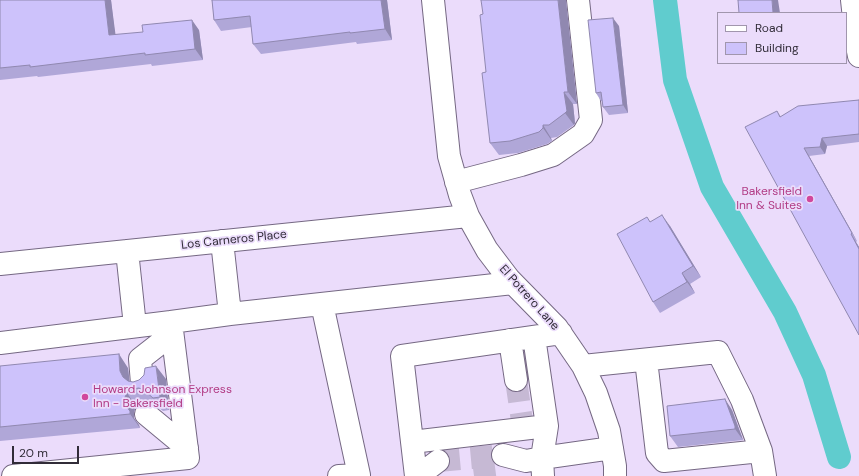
<!DOCTYPE html>
<style>
body{margin:0}
#map{position:relative;width:859px;height:476px;overflow:hidden;background:#ebdcfb;font-family:"DM Sans",sans-serif}
canvas{display:block}
.legend{position:absolute;left:717px;top:12px;width:130px;height:52px;box-sizing:border-box;background:#ebdcfb;border:1px solid #a196ad;margin:0;padding:5px 7px;list-style:none;font-size:12px;color:#312c38}
.legend li{display:flex;align-items:center;gap:8px;height:20px}
.legend b{width:20px;border:1px solid #a196ad}
.scale{position:absolute;left:12px;top:446px;width:67px;height:18px;box-sizing:border-box;border:2px solid #312c38;border-top:0;padding-left:5px;font-size:12px;line-height:14px;white-space:nowrap;color:#312c38;-webkit-text-stroke:3px #ebdcfb;paint-order:stroke}
</style>
<div id="map">
<canvas width="859" height="476"></canvas>
<ul class="legend">
<li><b style="height:5px;background:#fff"></b>Road</li>
<li><b style="height:11px;background:#cdc2fb"></b>Building</li>
</ul>
<div class="scale">20 m</div>
</div>
<script>
const ctx = document.querySelector('canvas').getContext('2d');
ctx.lineJoin = 'round';
const toPath = rows => new Path2D(rows.map(r => 'M' + r).join(''));
function strokePath(path, color, width, dash) { ctx.strokeStyle = color; ctx.lineWidth = width; ctx.lineCap = dash ? 'butt' : 'round'; ctx.setLineDash(dash || []); ctx.stroke(path); }
function fillPath(path, color) { ctx.fillStyle = color; ctx.fill(path, 'evenodd'); }
function label(font, color, halo, rows, align = 'center') {
  ctx.font = font + ' "DM Sans",sans-serif'; ctx.lineWidth = 3.5; ctx.setLineDash([]); ctx.textBaseline = 'middle'; ctx.strokeStyle = halo; ctx.fillStyle = color; for (const [text, x, y, turn = 0] of rows) {
    ctx.save(); ctx.translate(x, y); ctx.rotate((+turn || 0) * Math.PI / 180); ctx.textAlign = isNaN(turn) ? turn : align; if (halo) ctx.strokeText(text, 0, 0); ctx.fillText(text, 0, 0); ctx.restore();
  }
}
strokePath(toPath([
 [665,0,675,80,712,187,785,312,814,375,839,457]
]), '#60ccce', 24);
strokePath(toPath([
 [516,380,522,421],
 [438,461,503,455],
 [474,476,505,472]
]), '#c6b9d4', 22, [22, 11]);
const minor = toPath([
 [433,0,449,156,460,195,468,216,487,250,509,279,557,328,583,366,596,393,609,431,615,466,615,476],
 [852,0,857,46,859,56],
 [456,182,521,165,553,155,583,134,591,120,578,0],
 [127,251,135,326],
 [0,264,468,216],
 [322,304,359,475],
 [230,314,513,283],
 [171,322,230,314,222,241],
 [534,337,547,426,542,458,612,448],
 [510,340,516,380],
 [0,343,171,322,188,458,13,476],
 [646,360,657,453,664,461,761,451],
 [583,366,718,352,742,400,761,451,765,476],
 [142,383,140,359,172,334],
 [146,414,187,448],
 [412,442,547,426],
 [503,455,526,461,542,458,543,476],
 [416,472,426,470,438,461],
 [339,476,359,475,359,476],
 [416,476,402,356,561,333]
]);
strokePath(minor, '#756883', 24);
strokePath(minor, '#fff', 22);
fillPath(toPath([
 [0,0,111,0,115,35,199,30,203,60,152,66,151,64,38,77,37,76,0,80],
 [212,0,387,0,392,40,357,44,356,42,261,54,253,44,252,27,221,31,214,20],
 [566,1,577,104,573,104,575,123,574,125,557,137,551,138,552,141,547,144,518,153,499,155,490,143,483,14],
 [619,26,628,113,609,115,603,107,602,101,601,101,596,93],
 [859,100,859,142,827,146,825,154,809,156,857,241,856,242,859,247,859,335,777,111,781,117],
 [650,222,670,226,701,277,690,284,695,293,660,313,653,302],
 [0,366,128,368,129,381,133,382,166,379,169,410,163,411,154,404,148,402,141,402,136,406,134,412,134,418,139,425,140,428,0,441],
 [732,410,742,437,743,440,678,447,670,436]
]), '#b0a7d8');
fillPath(toPath([
 [105,0,111,0,117,46,109,35],
 [381,0,387,0,392,40,385,29],
 [558,0,566,0,577,104,568,92],
 [772,0,778,0,780,13,773,13],
 [613,18,619,26,628,113,623,105],
 [192,20,199,30,203,60,195,49],
 [564,92,573,104,575,123,574,125,565,113],
 [543,125,551,138,552,141,543,128],
 [822,138,827,146,825,154,820,147],
 [804,148,809,156,857,241,852,233],
 [662,215,670,226,701,277,693,266],
 [851,234,859,247,859,249],
 [682,273,690,284,695,293,687,282],
 [119,354,128,368,130,384,132,390,123,377,120,371],
 [156,366,166,379,169,410,160,397],
 [127,393,136,406,134,412,134,418,139,425,140,428,130,414,125,405,124,399],
 [725,399,732,410,742,437,743,440,735,429]
]), '#9088b0');
const building = toPath([
 [0,0,105,0,109,35,143,32,142,25,192,20,195,49,145,55,145,53,30,67,30,65,0,68,0,0],
 [212,0,381,0,385,29,350,33,350,32,253,44,250,16,214,20,212,0],
 [481,0,558,0,568,92,564,92,567,111,565,113,549,125,543,125,543,128,539,132,510,141,490,143,482,73,486,72,480,15,483,14,481,0],
 [738,0,772,0,773,13,739,13,738,0],
 [613,18,623,105,603,107,601,92,596,93,588,20,613,18],
 [859,100,859,134,822,138,820,147,804,148,852,233,851,234,859,249,859,335,745,127,777,111,780,117,798,106,859,100],
 [662,215,693,266,682,273,687,282,653,302,617,234,647,217,650,222,662,215],
 [119,354,120,371,123,377,128,381,133,382,139,380,144,375,145,368,156,366,160,397,153,398,145,391,139,388,132,389,127,393,124,399,125,405,130,411,130,414,0,427,0,366,119,354],
 [725,399,735,426,735,429,670,436,667,406,725,399]
]);
fillPath(building, '#cdc2fb');
strokePath(building, '#9088b0', 1);
for (const [x, y, r, color] of [
 [810,199,4,"#d1479c"],
 [85,397,4,"#d1479c"]
]) { const dot = new Path2D(); dot.arc(x, y, r, 0, 2 * Math.PI); ctx.fillStyle = color; ctx.fill(dot); strokePath(dot, '#ebdcfb', 1.5); }
label('12px', '#b23c85', '#ebdcfb', [
 ["Bakersfield",802,192],
 ["Inn & Suites",802,206],
 ["Howard Johnson Express",93,390,"left"],
 ["Inn - Bakersfield",93,404,"left"]
], 'right');
label('12px', '#312c38', '#ebdcfb', [
 ["Los Carneros Place",234,240,-6],
 ["El Potrero Lane",529,298,48]
]);
</script>
